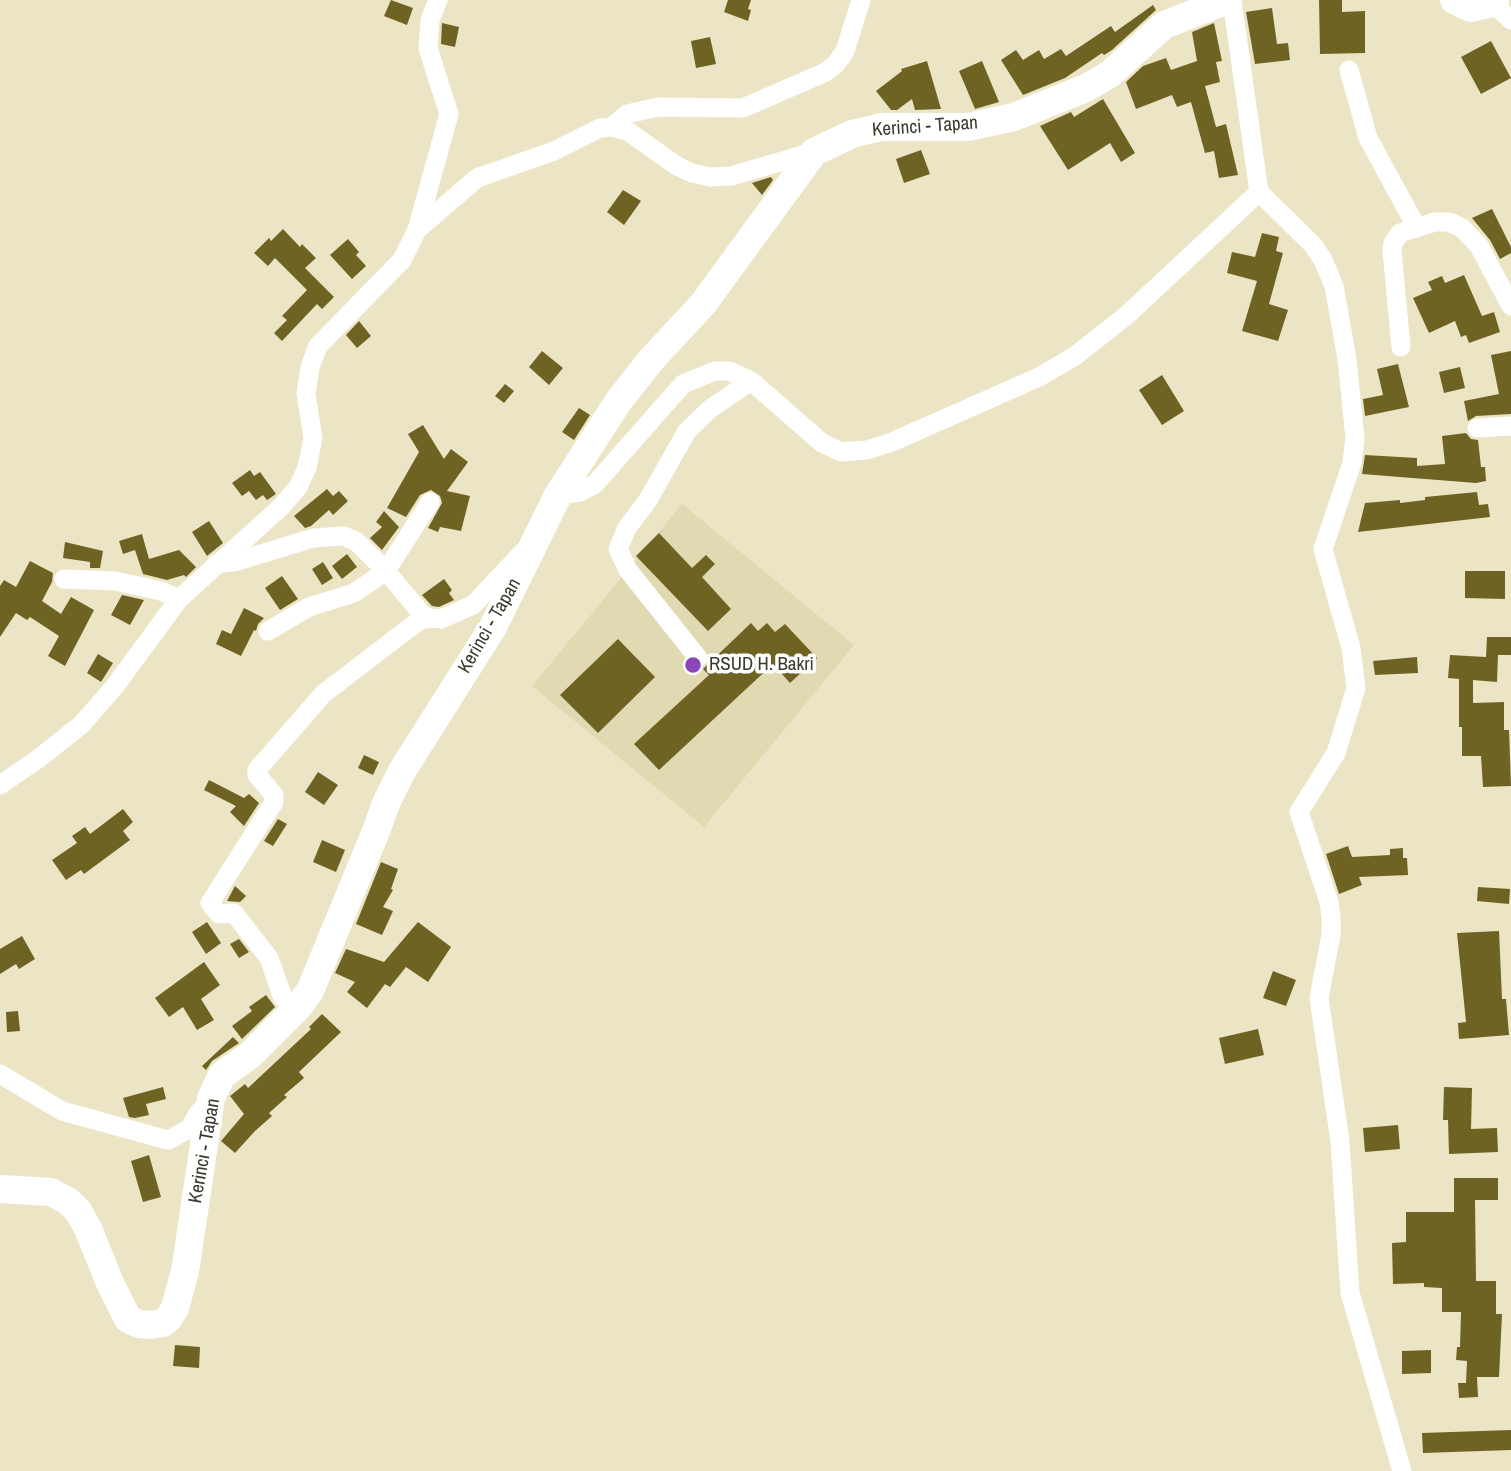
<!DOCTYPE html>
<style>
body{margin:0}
canvas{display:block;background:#ebe5c5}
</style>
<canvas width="1511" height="1471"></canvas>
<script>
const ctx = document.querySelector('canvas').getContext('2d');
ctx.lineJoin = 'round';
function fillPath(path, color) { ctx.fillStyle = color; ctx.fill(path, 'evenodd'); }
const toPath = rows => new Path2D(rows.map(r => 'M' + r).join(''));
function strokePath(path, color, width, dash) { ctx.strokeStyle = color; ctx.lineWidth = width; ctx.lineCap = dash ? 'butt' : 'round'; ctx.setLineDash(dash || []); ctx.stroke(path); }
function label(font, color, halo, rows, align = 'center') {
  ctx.font = font + ' "Archivo Narrow",sans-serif'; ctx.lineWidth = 7; ctx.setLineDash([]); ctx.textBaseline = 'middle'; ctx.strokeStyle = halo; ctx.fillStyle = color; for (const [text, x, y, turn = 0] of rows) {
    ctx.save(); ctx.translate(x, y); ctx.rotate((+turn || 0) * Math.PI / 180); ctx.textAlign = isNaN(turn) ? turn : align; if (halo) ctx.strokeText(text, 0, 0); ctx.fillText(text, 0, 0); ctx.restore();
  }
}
fillPath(toPath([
 [682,504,854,645,704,827,532,686]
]), '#e1d9b1');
fillPath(toPath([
 [391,0,413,8,407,25,384,16],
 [728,0,751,0,748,9,751,10,748,21,724,12],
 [1319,0,1342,0,1342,12,1365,11,1365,53,1320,54],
 [1153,5,1156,10,1112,50,1104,55,1102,53,1065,78,1023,95,1001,60,1016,50,1023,60,1039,50,1044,59,1061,49,1066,56,1111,26,1115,32],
 [1272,8,1277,44,1288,43,1290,60,1255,64,1246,12],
 [442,23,459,27,455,47,441,44],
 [1214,23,1222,61,1216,62,1220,82,1205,86,1216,127,1226,124,1238,175,1219,178,1214,151,1205,153,1191,102,1177,107,1172,95,1136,109,1126,82,1143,66,1166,58,1171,70,1197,61,1192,32],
 [710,37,716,64,696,68,691,41],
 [1491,41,1511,78,1481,94,1461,57],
 [927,61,941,109,915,110,912,99,897,110,891,110,876,91,902,71,901,69],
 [982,61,999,102,975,109,959,71],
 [1103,99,1135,153,1121,162,1110,143,1068,170,1040,126,1071,112,1074,117],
 [921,150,930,174,904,183,896,159],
 [771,177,773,180,762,195,752,183],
 [623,190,641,201,624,225,607,212],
 [1492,209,1511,247,1511,253,1500,259,1490,240,1472,218],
 [283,229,300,247,302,244,316,258,305,268,334,297,322,309,317,304,282,341,274,333,287,320,282,316,307,290,275,258,268,266,254,253,269,238,271,241],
 [1262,233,1279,237,1276,251,1283,253,1269,304,1288,310,1278,341,1242,331,1257,281,1227,273,1232,252,1255,257],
 [348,239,359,252,356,255,366,266,352,279,330,255],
 [1464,275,1482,316,1494,312,1500,332,1469,343,1466,335,1461,337,1455,321,1429,333,1413,298,1432,290,1428,282,1442,276,1445,283],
 [359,321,371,336,357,348,346,335],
 [542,351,563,368,549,385,529,367],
 [1511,351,1511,414,1476,416,1468,421,1464,401,1499,394,1491,355],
 [1398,364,1409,407,1365,416,1363,399,1383,395,1377,369],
 [1460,367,1465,388,1444,393,1439,372],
 [1162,375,1184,411,1162,425,1139,390],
 [505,384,514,391,504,403,495,396],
 [579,408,590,415,574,440,562,432],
 [423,425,444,459,451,449,468,462,447,491,470,496,461,531,440,527,438,532,428,528,442,503,440,496,431,490,420,495,406,517,387,508,419,452,408,434],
 [1466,433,1471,439,1478,440,1481,467,1485,467,1486,481,1476,483,1362,474,1365,455,1417,458,1417,466,1445,464,1442,436],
 [250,470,254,476,260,472,276,494,267,500,263,495,256,500,249,491,242,496,232,483],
 [327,489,333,496,339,491,348,501,333,515,329,510,311,526,305,528,294,516],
 [1477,492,1479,505,1488,504,1490,517,1358,532,1365,503,1400,500,1400,503,1425,500,1425,497],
 [384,511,399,527,382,550,370,538,382,527,376,522],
 [209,521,223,543,207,556,192,532],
 [659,533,692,568,706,555,715,564,702,577,731,609,708,631,636,556],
 [142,534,149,559,179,550,196,567,186,577,184,575,167,580,143,574,135,550,123,554,119,541],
 [65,542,103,551,100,568,90,568,90,562,63,558],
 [347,554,357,567,342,579,332,566],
 [30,561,53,573,52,582,42,601,61,614,71,597,94,610,65,666,48,656,59,636,30,617,27,620,16,613,0,637,0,586,4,580,16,587],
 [323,562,333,578,322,585,312,569],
 [1465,571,1505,571,1505,599,1465,598],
 [282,576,298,599,280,610,265,588],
 [444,579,452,590,449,593,454,600,439,607,432,606,422,595],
 [122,595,144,600,130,625,111,615],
 [244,608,264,618,258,624,256,631,254,630,241,656,216,644,222,630,231,634],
 [751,623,758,631,767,623,775,632,785,624,817,658,790,683,773,664,659,770,634,744,709,675,703,669],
 [1487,637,1511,637,1511,655,1498,655,1497,682,1473,680,1473,703,1504,702,1504,730,1509,730,1511,786,1483,787,1481,756,1462,756,1462,727,1459,727,1459,679,1448,678,1450,655,1486,657],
 [618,639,655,677,598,733,560,695],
 [98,654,113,663,101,682,87,673],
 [1417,657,1418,673,1375,675,1373,661],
 [364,755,379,762,373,775,358,768],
 [318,772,338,785,324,805,305,792],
 [209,780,244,798,249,794,259,803,244,826,230,812,236,806,204,790],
 [123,809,133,822,123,831,130,840,84,874,81,870,66,880,52,860,77,843,72,836,85,827,90,834],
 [278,819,287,824,273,846,264,841],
 [322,840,345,850,336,872,313,862],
 [1348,846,1352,857,1390,855,1390,849,1403,848,1403,858,1407,858,1408,875,1359,877,1362,885,1339,894,1326,854],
 [381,862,398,869,391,889,393,890,383,907,393,911,382,935,356,924],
 [235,886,246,896,240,902,227,901],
 [1478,887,1510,889,1509,904,1477,901],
 [207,922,221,943,206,954,192,932],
 [418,922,451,947,428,982,406,967,390,987,385,984,367,1008,347,992,355,982,335,973,346,949,384,962],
 [1499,931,1502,999,1506,999,1509,1035,1459,1039,1458,1023,1466,1022,1457,933],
 [22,936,35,959,19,969,16,964,0,974,0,949],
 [239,939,249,952,239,958,230,944],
 [204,962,220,985,201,999,214,1020,197,1030,183,1007,169,1017,155,998],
 [1273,971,1296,980,1286,1006,1263,998],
 [266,995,275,1007,242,1039,232,1026,252,1011,249,1007],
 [18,1011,20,1031,7,1032,6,1012],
 [322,1014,341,1032,299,1072,304,1078,284,1095,287,1097,269,1113,272,1116,255,1131,235,1153,221,1141,244,1114,230,1096,245,1084,248,1088,311,1029,309,1027],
 [1258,1029,1264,1055,1225,1064,1219,1038],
 [233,1037,239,1043,212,1061,206,1070,202,1066],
 [163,1087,166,1099,146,1104,149,1115,135,1118,129,1117,123,1098],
 [1444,1087,1472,1088,1471,1129,1497,1128,1498,1152,1449,1154,1448,1120,1443,1120],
 [1398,1125,1400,1149,1365,1152,1363,1128],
 [149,1155,161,1197,143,1202,131,1161],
 [1454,1178,1498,1178,1498,1200,1475,1200,1476,1281,1496,1281,1496,1314,1502,1314,1499,1377,1477,1377,1478,1397,1459,1398,1458,1383,1466,1383,1467,1361,1456,1360,1457,1347,1460,1347,1461,1312,1442,1312,1442,1288,1424,1287,1424,1283,1393,1284,1392,1243,1406,1242,1406,1212,1454,1212],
 [175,1345,200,1347,199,1368,173,1366],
 [1431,1350,1431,1373,1402,1374,1402,1351],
 [1511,1430,1511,1450,1423,1453,1422,1433]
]), '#6f6324');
strokePath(toPath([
 [1232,0,1259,192,1313,245,1323,260,1334,286,1347,359,1355,438,1352,463,1323,549,1351,648,1356,688,1336,753,1299,812,1329,902,1331,917,1331,935,1319,998,1340,1141,1350,1293,1402,1471],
 [1493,3,1511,20],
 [1349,70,1368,138,1417,228],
 [612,127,627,114,658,107,743,108,826,72,836,64,845,51,861,0],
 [418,229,477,178,554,151,600,128,612,127,629,132,677,166,692,173,710,177,731,176,814,152],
 [1401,347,1392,251,1393,243,1400,233,1435,222,1449,222,1462,228,1479,246,1511,306],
 [1477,428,1511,426],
 [558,495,580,492,595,484,683,384,715,371,729,371,751,381,822,443,841,452,867,450,892,442,1039,377,1075,356,1127,315,1259,192],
 [216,564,238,561,313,538,344,536,357,542,386,571,422,614,428,618,441,619,473,605,524,551],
 [64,579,115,581,161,591,179,599],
 [268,631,309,607,354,593,386,571,430,502],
 [698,658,628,570,618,549,627,528,648,500,687,431,710,409,751,381],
 [0,785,38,759,81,725,115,686,179,599,282,506,298,487,307,468,313,438,306,394,310,367,318,346,402,260,417,230,449,114,428,48,430,20,438,0],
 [298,1007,283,998,269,958,234,913,219,914,210,903,274,802,274,795,257,775,257,770,323,694,404,632,419,621,428,618],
 [0,1074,62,1111,164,1139,169,1140,190,1128,197,1115,208,1102]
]), '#fff', 19);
strokePath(toPath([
 [1454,0,1471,8,1493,3,1495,0],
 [0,1189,51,1192,68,1201,79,1212,89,1231,110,1283,128,1319,139,1324,151,1325,163,1323,169,1318,175,1308,185,1271,211,1098,222,1075,250,1055,298,1007,310,991,374,836,387,801,402,771,493,627,558,495,618,402,651,360,703,304,814,152,852,134,881,127,968,127,1014,117,1086,88,1110,74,1164,25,1228,0]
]), '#fff', 28);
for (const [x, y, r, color] of [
 [693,665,9,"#8b46ba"]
]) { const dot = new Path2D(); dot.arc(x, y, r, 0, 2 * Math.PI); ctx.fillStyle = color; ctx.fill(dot); strokePath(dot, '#fff', 2.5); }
label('19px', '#3c3a2d', '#fff', [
 ["Kerinci - Tapan",925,127,-4],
 ["Kerinci - Tapan",490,626,-60],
 ["Kerinci - Tapan",205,1151,-80]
]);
label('19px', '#3c3a2d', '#fff', [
 ["RSUD H. Bakri",709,665]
], 'left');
</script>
